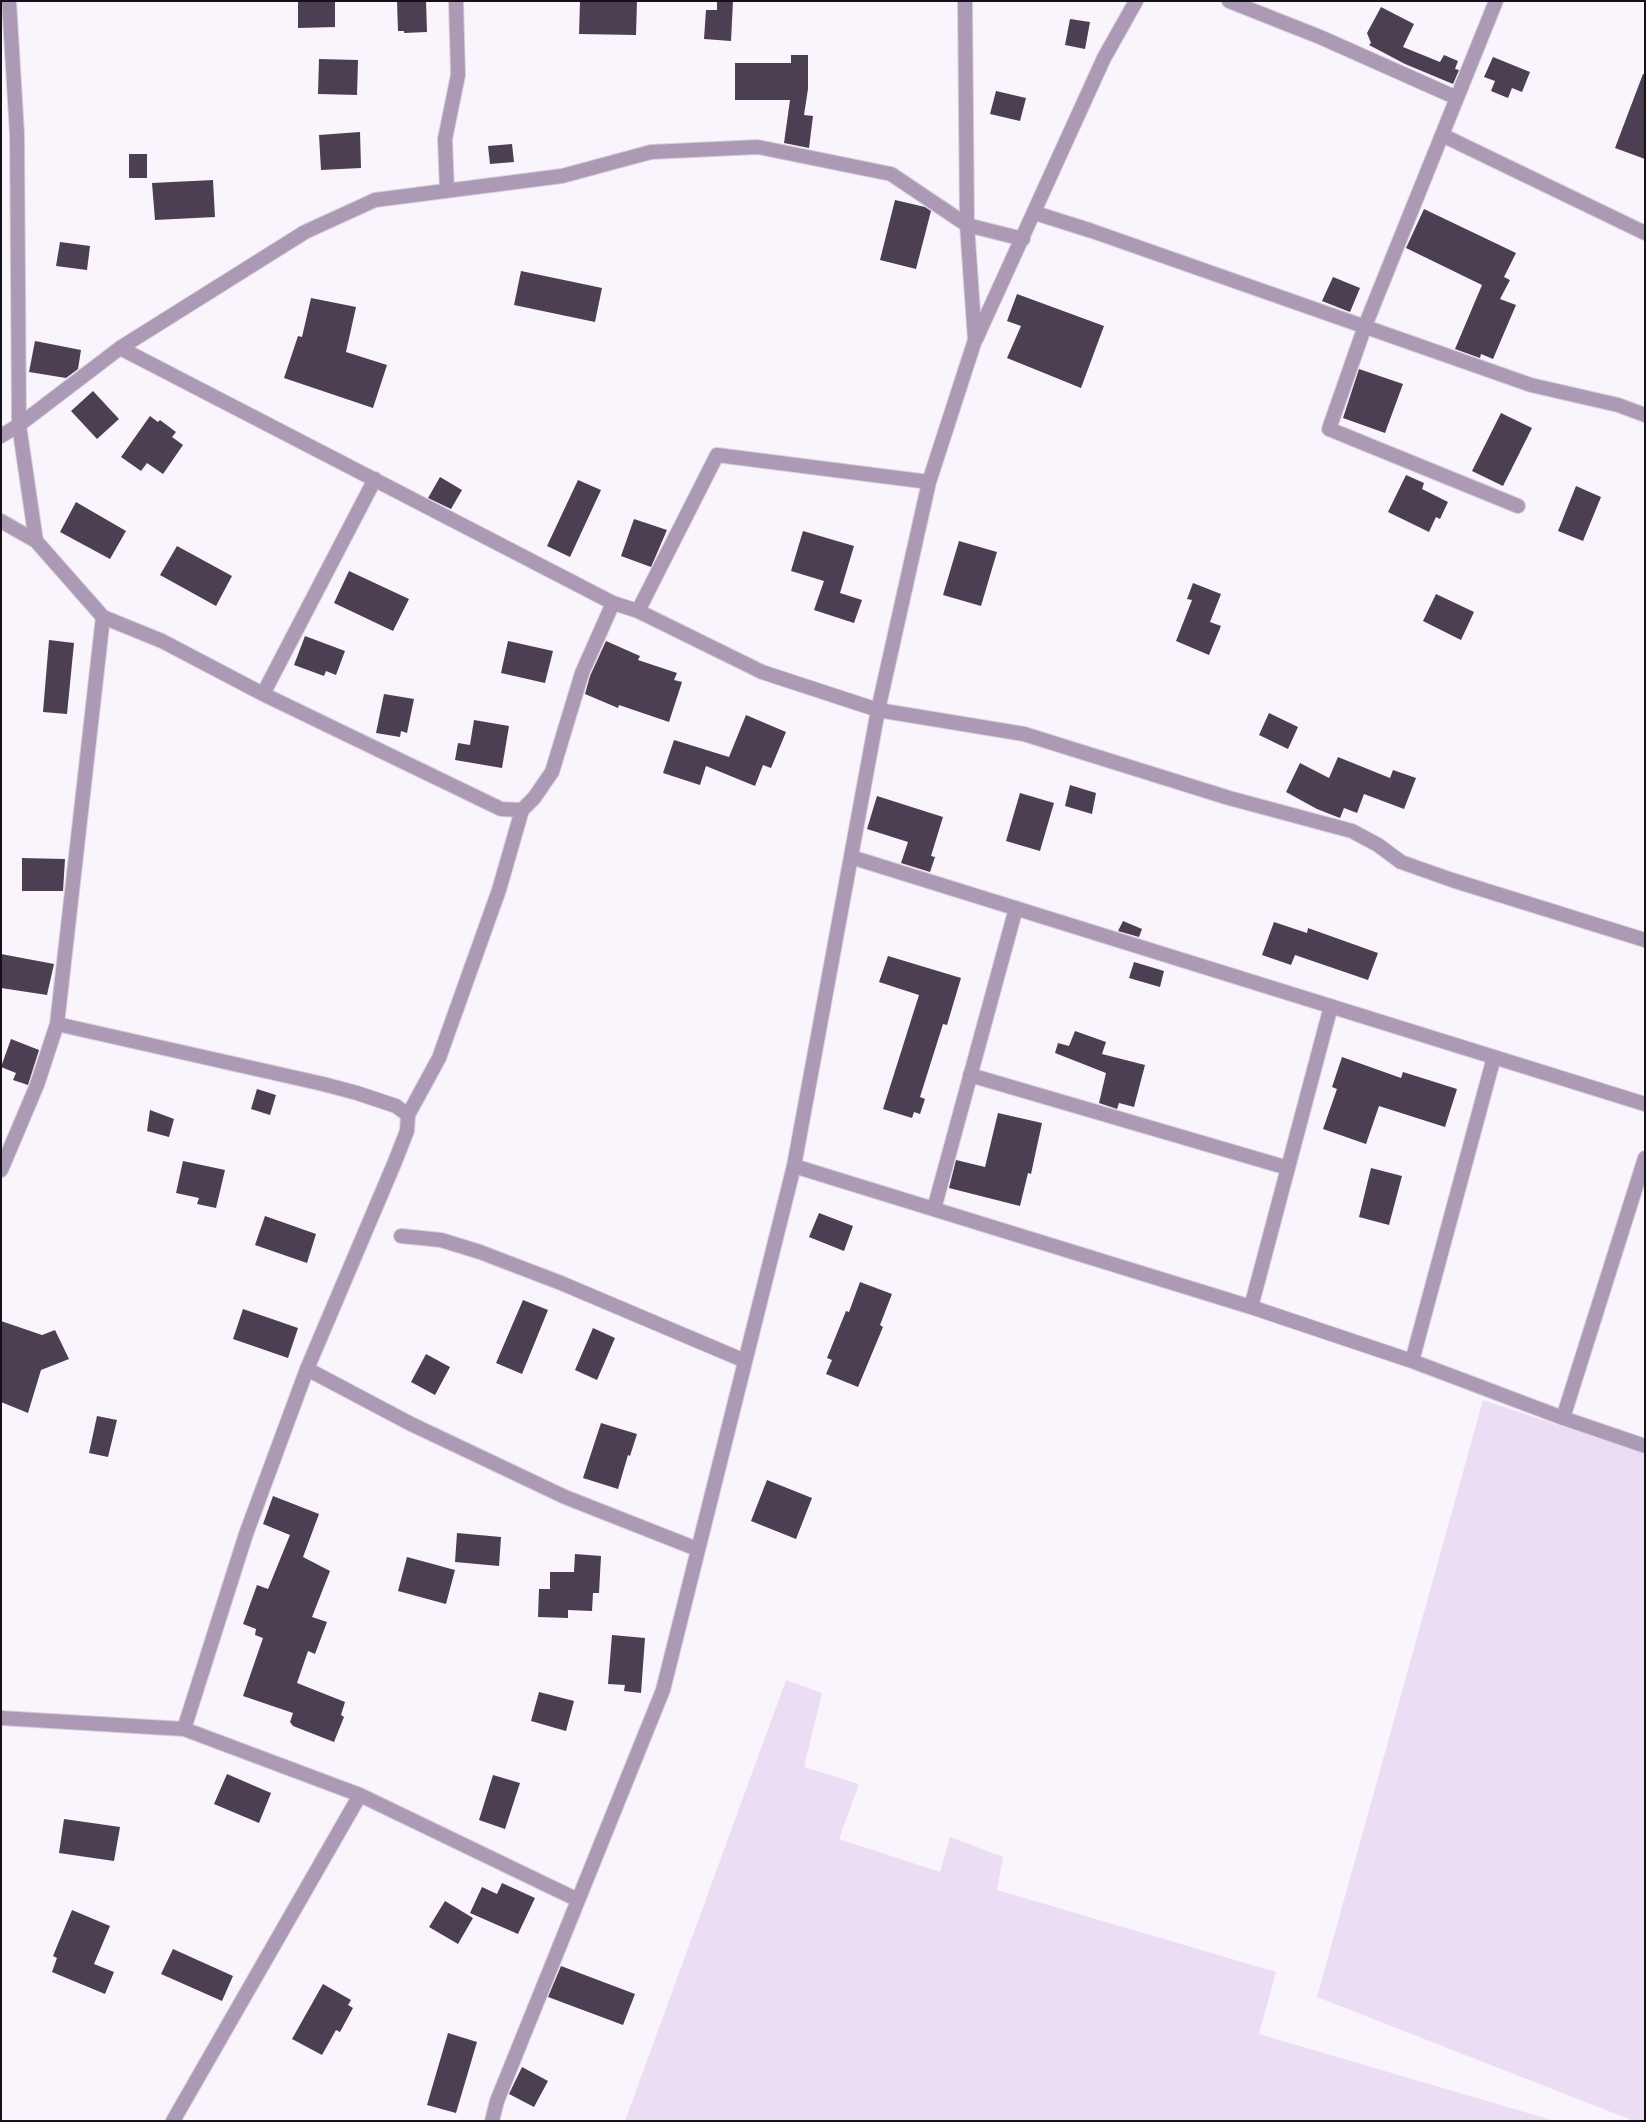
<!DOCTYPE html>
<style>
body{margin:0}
#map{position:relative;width:1646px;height:2122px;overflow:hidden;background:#faf4fd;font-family:Inter,sans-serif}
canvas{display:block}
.frame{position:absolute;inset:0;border:2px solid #161119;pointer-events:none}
</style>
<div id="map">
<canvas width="1646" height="2122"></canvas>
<div class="frame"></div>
</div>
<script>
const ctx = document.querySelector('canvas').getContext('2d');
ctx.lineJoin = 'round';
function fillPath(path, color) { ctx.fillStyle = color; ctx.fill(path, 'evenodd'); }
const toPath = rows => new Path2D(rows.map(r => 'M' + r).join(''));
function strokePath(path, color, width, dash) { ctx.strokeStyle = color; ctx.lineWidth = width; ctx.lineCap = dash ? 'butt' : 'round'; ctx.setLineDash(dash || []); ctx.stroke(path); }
fillPath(toPath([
 [1483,1400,1645,1454,1645,2121,1634,2121,1317,1997],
 [786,1680,822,1693,804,1767,859,1784,839,1839,940,1872,950,1837,1003,1857,997,1890,1276,1972,1259,2034,1555,2121,625,2121]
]), '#ebddf3');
fillPath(toPath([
 [298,1,335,1,335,27,298,28],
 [397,1,426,1,427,32,404,33,404,31,398,31],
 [580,1,637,1,636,35,579,34],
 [717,1,733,1,731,41,704,39,706,10,717,10],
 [1381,7,1414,24,1403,47,1440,62,1444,55,1458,61,1455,69,1459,70,1453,84,1405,64,1369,45,1371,43,1367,33],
 [1070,19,1090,22,1085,49,1065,45],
 [791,55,808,55,808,89,804,115,813,116,809,148,784,143,790,100,735,100,735,63,791,63],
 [1493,57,1530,72,1522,92,1512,88,1508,98,1491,91,1495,81,1484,77],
 [319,59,358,60,357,95,318,94],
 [1643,74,1645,74,1645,159,1615,148],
 [996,91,1026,98,1020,121,990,114],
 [360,132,361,168,321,170,319,135],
 [512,144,514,162,490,164,488,146],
 [129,154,147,154,147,178,129,178],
 [213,180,215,217,155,220,152,183],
 [895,200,925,207,931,211,916,269,880,260],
 [1424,209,1516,253,1504,277,1510,280,1500,299,1516,305,1493,359,1481,354,1480,358,1455,349,1482,285,1406,248],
 [60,242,90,246,87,270,56,266],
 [521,271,602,288,595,322,514,305],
 [1333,277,1360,288,1350,312,1322,301],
 [1017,294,1104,326,1081,388,1007,358,1021,326,1007,321],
 [311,298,356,307,346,352,387,365,373,408,284,378,298,336,302,337],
 [35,341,81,350,78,369,66,378,29,372],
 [1359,369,1403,384,1385,433,1343,418],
 [93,391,119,419,97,439,71,411],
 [1501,413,1532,428,1503,486,1472,471],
 [150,416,158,422,160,420,176,432,172,437,183,445,163,474,147,463,141,471,121,457],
 [1406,475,1424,483,1422,489,1448,502,1440,519,1436,517,1429,532,1388,512],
 [440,477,462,490,451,509,428,498],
 [578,480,601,490,570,557,547,546],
 [1576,486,1601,497,1583,541,1558,531],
 [76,502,126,531,110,559,60,532],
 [634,519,667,530,651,567,621,556],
 [803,531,854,546,840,593,862,600,854,623,814,610,824,581,791,571],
 [959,541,997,552,981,606,943,595],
 [177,546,232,576,216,606,160,575],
 [349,571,409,599,393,631,334,603],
 [1193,583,1221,594,1210,622,1221,626,1209,655,1176,641,1192,600,1187,599],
 [1436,594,1474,612,1461,640,1423,621],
 [305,636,345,651,336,675,326,671,324,676,294,665],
 [49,640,74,643,67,714,43,712],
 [508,641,553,651,545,683,501,673],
 [606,641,640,656,638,660,677,673,674,680,682,682,669,722,619,705,618,708,585,694,590,676],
 [384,694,414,699,407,733,401,731,400,737,376,733],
 [1269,713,1298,727,1288,749,1259,735],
 [746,715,786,732,771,768,763,765,755,786,706,766,700,785,663,773,674,740,729,757],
 [474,720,509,726,502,768,455,760,458,743,470,745],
 [1338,757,1390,778,1393,770,1416,778,1404,809,1364,794,1357,813,1344,808,1340,818,1317,809,1286,792,1300,763,1329,778],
 [1070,785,1096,793,1092,814,1065,806],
 [1020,793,1054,803,1040,851,1006,841],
 [877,796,943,817,931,856,935,857,930,872,901,863,908,842,867,829],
 [22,858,65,859,63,891,22,891],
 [1123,921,1142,929,1139,937,1118,931],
 [1274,922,1307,933,1308,928,1378,953,1368,980,1295,955,1291,965,1262,955],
 [1,954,54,964,47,995,1,988],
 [888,956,961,978,947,1025,943,1024,920,1097,925,1099,920,1114,914,1112,912,1118,883,1109,919,995,879,982],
 [1134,962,1164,971,1160,987,1129,978],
 [1075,1031,1106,1042,1102,1054,1145,1065,1134,1107,1119,1103,1117,1109,1099,1103,1106,1073,1055,1053,1058,1043,1069,1046],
 [11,1039,39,1050,28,1085,13,1080,16,1073,1,1067],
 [1342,1057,1401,1078,1403,1072,1457,1089,1445,1127,1379,1106,1366,1144,1323,1129,1337,1089,1332,1087],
 [257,1089,276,1095,270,1115,251,1109],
 [150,1110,174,1119,169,1137,147,1131],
 [998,1113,1042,1123,1031,1174,1028,1173,1020,1206,949,1188,956,1160,985,1167],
 [183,1161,225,1170,216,1208,197,1204,199,1198,176,1193],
 [1371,1168,1402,1176,1389,1225,1359,1217],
 [819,1213,853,1226,844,1251,809,1237],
 [265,1216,316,1234,307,1263,255,1245],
 [860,1282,892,1294,880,1325,883,1327,858,1387,826,1374,832,1360,827,1358,846,1311,849,1312],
 [523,1300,548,1310,522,1374,496,1363],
 [243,1309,298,1328,288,1358,233,1339],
 [1,1321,42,1335,55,1330,69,1359,41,1370,28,1413,1,1402],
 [593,1328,615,1338,597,1380,575,1370],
 [426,1354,450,1367,435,1395,411,1382],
 [97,1416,117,1420,108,1457,89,1453],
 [601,1423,637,1434,630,1456,628,1455,618,1489,583,1478],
 [767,1480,812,1498,796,1539,751,1521],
 [273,1496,319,1514,303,1557,330,1571,312,1617,327,1622,315,1654,308,1651,297,1683,345,1702,341,1715,344,1717,334,1742,293,1726,290,1722,293,1713,243,1696,263,1638,255,1635,256,1629,243,1624,257,1585,268,1589,290,1535,263,1524],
 [457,1533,501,1537,499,1566,455,1562],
 [575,1554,601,1556,599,1593,593,1593,592,1611,568,1610,568,1618,538,1617,539,1589,550,1589,550,1572,574,1572],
 [407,1557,455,1570,446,1604,398,1591],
 [612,1635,645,1638,641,1693,624,1691,625,1685,608,1684],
 [539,1692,574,1701,566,1731,531,1721],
 [227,1774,271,1793,259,1823,214,1804],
 [493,1775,520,1783,505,1829,479,1820],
 [64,1819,120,1827,114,1861,59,1853],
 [502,1883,535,1898,518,1934,470,1913,482,1887,497,1894],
 [445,1901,473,1918,458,1944,429,1927],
 [72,1910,110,1926,94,1964,114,1972,105,1994,52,1972,57,1958,53,1956],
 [173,1949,233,1976,222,2001,161,1974],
 [561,1966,635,1994,623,2025,548,1997],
 [323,1984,351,2000,348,2005,353,2008,340,2032,336,2030,322,2055,292,2039],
 [448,2033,477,2042,456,2113,427,2105],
 [522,2067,548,2081,534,2107,509,2094]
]), '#4b3f51');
const minor = toPath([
 [9,1,17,134,19,425,36,541],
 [1229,1,1320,37,1457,98],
 [1496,1,1365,326,1329,429,1518,506],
 [1442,135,1645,233],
 [447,191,445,139,458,75,456,1],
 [1035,213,1092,231,1531,385,1618,405,1645,415],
 [976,339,1104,58,1136,1],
 [120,348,613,603,638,611,762,672,878,710,1024,734,1229,798,1352,831,1378,845,1401,862,1452,880,1645,940],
 [1,436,19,425,120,348,305,232,375,200,562,176,651,152,758,147,891,174,967,225,1023,239],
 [375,479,263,694,501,809,522,810,534,798,552,772,582,673,613,603],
 [1,521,36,541,103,617,162,641,263,694],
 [638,611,717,455,929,482],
 [851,857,1645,1104],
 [57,1024,323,1084,357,1093,396,1106,408,1115,407,1131,394,1164,307,1369,246,1534,184,1729],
 [970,1075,1288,1168],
 [408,1115,439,1058,499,890,522,810],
 [794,1166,1251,1307,1412,1361,1563,1418,1645,1446],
 [1,1170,37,1085,57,1024,103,617],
 [934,1209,1016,908],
 [401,1236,441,1240,480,1252,561,1283,745,1361],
 [1251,1307,1331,1006],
 [1412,1361,1494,1057],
 [307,1369,411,1424,565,1497,697,1549],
 [1563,1418,1645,1158],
 [1,1718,184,1729,360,1795,578,1900],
 [173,2121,360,1795],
 [492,2121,497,2101,663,1690,794,1166,878,710,929,482,975,340,967,225,965,1]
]);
strokePath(minor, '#d6d0d9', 16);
strokePath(minor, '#ac99b6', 14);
</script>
